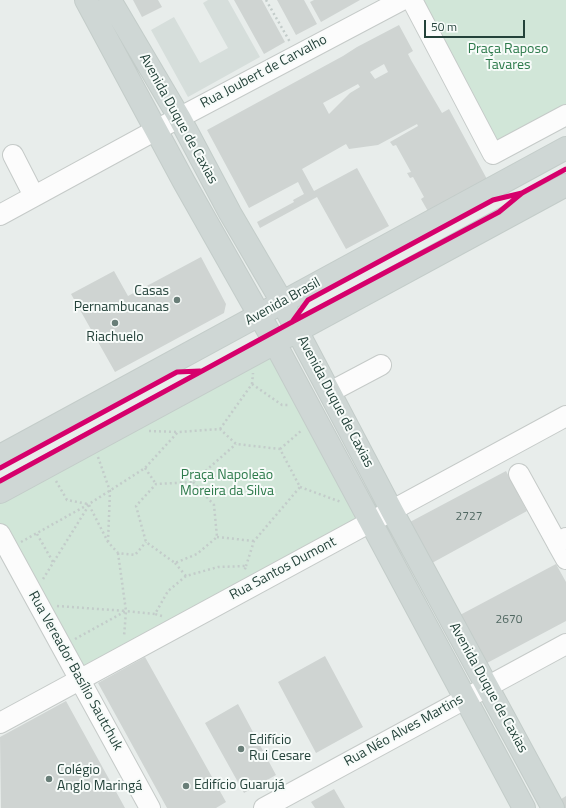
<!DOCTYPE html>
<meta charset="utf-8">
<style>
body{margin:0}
#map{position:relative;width:566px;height:808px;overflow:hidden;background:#e8edeb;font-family:"Titillium Web",sans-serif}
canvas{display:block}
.scale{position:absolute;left:424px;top:20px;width:101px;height:18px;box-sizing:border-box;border:2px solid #24423a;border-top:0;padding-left:5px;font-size:12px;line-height:14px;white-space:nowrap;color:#24423a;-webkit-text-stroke:3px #f7fbf9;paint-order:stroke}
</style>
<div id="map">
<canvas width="566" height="808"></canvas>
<div class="scale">50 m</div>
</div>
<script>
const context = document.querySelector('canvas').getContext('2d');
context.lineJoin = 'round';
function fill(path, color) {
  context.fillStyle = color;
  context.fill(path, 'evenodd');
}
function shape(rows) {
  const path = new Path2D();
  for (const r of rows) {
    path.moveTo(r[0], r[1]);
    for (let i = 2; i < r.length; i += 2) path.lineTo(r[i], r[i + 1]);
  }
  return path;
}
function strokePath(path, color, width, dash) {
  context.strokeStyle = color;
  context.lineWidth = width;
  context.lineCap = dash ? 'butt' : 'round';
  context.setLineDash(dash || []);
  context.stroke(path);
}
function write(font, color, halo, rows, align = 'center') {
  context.font = font + ' "Titillium Web",sans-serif';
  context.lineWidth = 4;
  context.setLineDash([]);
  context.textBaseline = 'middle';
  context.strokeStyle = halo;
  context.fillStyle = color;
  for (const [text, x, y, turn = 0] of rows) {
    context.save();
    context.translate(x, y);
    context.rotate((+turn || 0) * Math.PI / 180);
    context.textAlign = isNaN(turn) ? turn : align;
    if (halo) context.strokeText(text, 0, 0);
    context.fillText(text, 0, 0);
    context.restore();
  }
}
const built = shape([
 [208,0,228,0,260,57,188,97,151,30,174,17,200,63,228,48,203,3]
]);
const green = shape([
 [412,0,566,0,566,115,493,154],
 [275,343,371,522,81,679,0,533,0,492]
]);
const building = shape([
 [133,0,158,0,162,7,142,17],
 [234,0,262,0,285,42,264,54],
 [277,0,304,0,317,24,296,35],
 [314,0,360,0,321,22,310,2],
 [399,25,413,51,408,54,411,60,442,113,449,109,488,181,429,213,421,199,424,197,413,177,410,178,407,173,411,172,396,145,393,146,390,142,418,126,417,124,378,145,349,149,346,144,302,169,314,191,357,168,389,226,346,249,317,197,260,228,257,222,294,202,293,200,304,194,298,182,249,208,207,130,343,56,357,47],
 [384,64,388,72,375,79,370,72],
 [358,84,360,87,350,93,329,114,323,103],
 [201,257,226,304,224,313,115,372,71,294,114,271,128,296],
 [506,471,527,511,432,563,410,522],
 [556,564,566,582,566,621,487,663,460,615],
 [325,656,363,727,316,753,278,682],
 [145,657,226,802,216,808,167,808,98,683],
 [66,701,125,808,1,808,0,737],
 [238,704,276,775,244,793,205,723],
 [334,789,345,808,315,808,311,802],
 [566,796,566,808,562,808,558,801]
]);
const path = shape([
 [266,0,290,42],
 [252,384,282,405,288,405],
 [220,429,252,384,253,373],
 [149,431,178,432],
 [280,449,302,430],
 [98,457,110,491,108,542],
 [145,468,156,484],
 [56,481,67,500,88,504],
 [193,482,214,505,217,537,197,554,175,563,146,542,136,506,156,484,193,482,236,444],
 [300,487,341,502],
 [89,505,108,542,118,553,135,555,146,542],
 [37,534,53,562],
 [217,537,254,541],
 [21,542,89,504,145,468,178,432,220,429,236,444,280,449,300,487,254,541,246,566],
 [118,553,126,611,124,637],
 [175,563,186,576],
 [43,579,89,505],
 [57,606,126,611],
 [162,616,155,614,168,591,186,576,218,567,246,566,244,572],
 [75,639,126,611,155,614]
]);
const minor = shape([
 [412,0,493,154,566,115],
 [13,155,34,196],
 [0,215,156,130,402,0],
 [330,392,381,365],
 [519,474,557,543],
 [0,534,150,808],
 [566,538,557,543,566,559],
 [0,723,566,416],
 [264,808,566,644]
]);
const major = shape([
 [86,0,184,182,270,334,524,808],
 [110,0,179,117,230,213,282,302,392,511,553,808],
 [0,456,566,148],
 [0,492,566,185]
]);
const cycleway = shape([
 [522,193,566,169],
 [0,468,177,372,200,371],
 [0,481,292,322,499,212,522,193,493,200,308,300,292,322]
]);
const markers = [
 [177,300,4,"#697e78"],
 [115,323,4,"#697e78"],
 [241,749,4,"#697e78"],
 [49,779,4,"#697e78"],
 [186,786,4,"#697e78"]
];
const numberNames = [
 ["2727",469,517],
 ["2670",509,620]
];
const parkNames = [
 ["Praça Raposo",508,50],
 ["Tavares",508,66],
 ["Praça Napoleão",227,476],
 ["Moreira da Silva",227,492]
];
const streetNames = [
 ["Rua Joubert de Carvalho",264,72,-28],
 ["Avenida Duque de Caxias",178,119,61],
 ["Avenida Brasil",283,302,-29],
 ["Avenida Duque de Caxias",335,402,62],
 ["Rua Santos Dumont",283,569,-28],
 ["Rua Vereador Basílio Sautchuk",75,671,61],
 ["Avenida Duque de Caxias",488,688,61],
 ["Rua Néo Alves Martins",404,731,-29]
];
const poiNames = [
 ["Casas",169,292,"right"],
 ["Pernambucanas",169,308,"right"],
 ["Riachuelo",115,338,"center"],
 ["Edifício",249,741],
 ["Rui Cesare",249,757],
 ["Colégio",57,771],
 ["Anglo Maringá",57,787],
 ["Edifício Guarujá",194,786]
];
fill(built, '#d6dedb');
fill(green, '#d1e6d8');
fill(building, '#cfd4d2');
strokePath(minor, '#c5cac8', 22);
strokePath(major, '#c3ccc9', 24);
strokePath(path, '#c3ccca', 2.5, [2, 3]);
strokePath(minor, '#fcfcfc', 20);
strokePath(major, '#cfd7d5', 22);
strokePath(cycleway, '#d6006c', 5);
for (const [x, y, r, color] of markers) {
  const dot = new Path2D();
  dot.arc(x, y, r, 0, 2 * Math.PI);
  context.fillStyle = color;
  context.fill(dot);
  strokePath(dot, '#f7fbf9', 1.5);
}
write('12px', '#506761', null, numberNames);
write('14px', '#2d7a4b', '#f7fbf9', parkNames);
write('14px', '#24423a', '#f7fbf9', streetNames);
write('14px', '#24423a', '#f7fbf9', poiNames, 'left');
</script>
